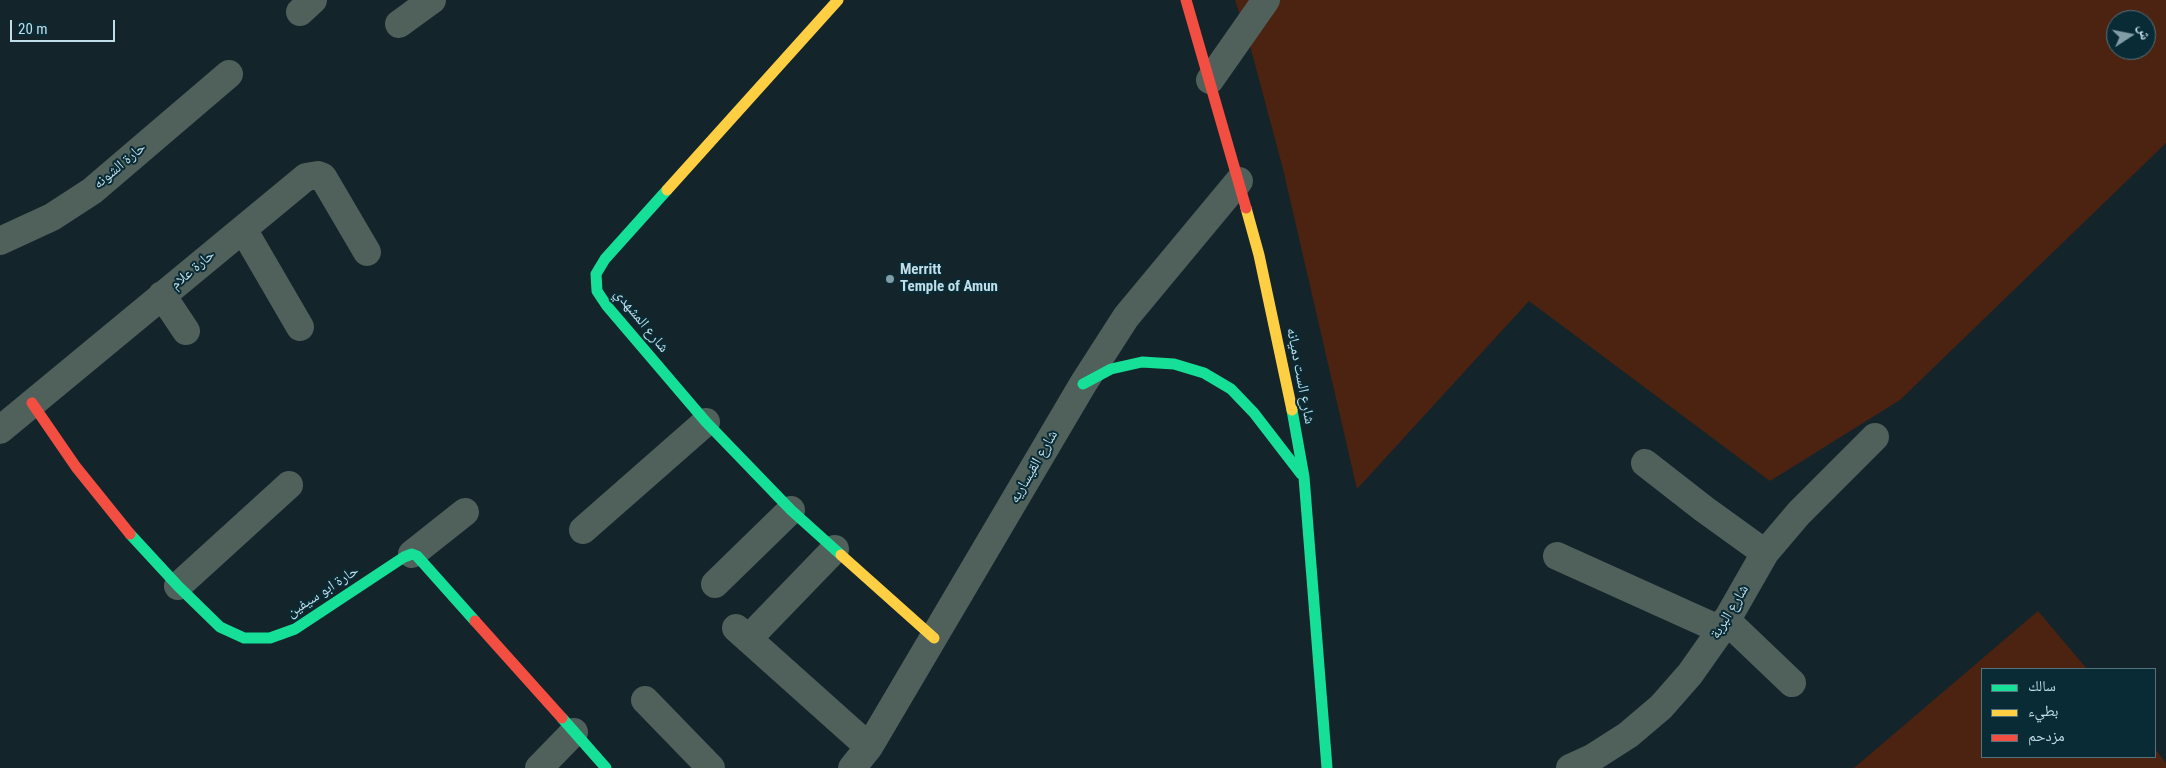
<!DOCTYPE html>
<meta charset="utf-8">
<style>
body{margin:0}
#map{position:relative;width:2166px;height:768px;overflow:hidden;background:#13252b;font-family:"Roboto Condensed","Noto Naskh Arabic",sans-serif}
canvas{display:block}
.legend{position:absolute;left:1981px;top:668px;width:175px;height:90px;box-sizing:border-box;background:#092b35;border:1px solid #52737d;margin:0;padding:6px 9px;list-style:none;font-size:15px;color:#c0dee9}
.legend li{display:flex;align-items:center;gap:10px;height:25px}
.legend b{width:25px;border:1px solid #52737d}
.north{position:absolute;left:2106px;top:10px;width:50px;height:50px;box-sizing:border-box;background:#092b35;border:1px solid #52737d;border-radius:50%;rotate:79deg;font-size:14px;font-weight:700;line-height:20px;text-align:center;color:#c0dee9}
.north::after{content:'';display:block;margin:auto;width:18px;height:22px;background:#839da6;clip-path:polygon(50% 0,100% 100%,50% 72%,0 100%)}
.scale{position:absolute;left:10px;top:20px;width:105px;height:22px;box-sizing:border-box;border:2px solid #c0dee9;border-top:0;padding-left:6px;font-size:15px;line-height:18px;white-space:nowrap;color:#c0dee9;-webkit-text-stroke:4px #092b35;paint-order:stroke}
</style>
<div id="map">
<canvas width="2166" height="768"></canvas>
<ul class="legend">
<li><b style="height:6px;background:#16e098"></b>سالك</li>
<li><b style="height:6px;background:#ffcf43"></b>بطيء</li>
<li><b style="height:6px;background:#f24e42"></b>مزدحم</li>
</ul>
<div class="north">ش</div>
<div class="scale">20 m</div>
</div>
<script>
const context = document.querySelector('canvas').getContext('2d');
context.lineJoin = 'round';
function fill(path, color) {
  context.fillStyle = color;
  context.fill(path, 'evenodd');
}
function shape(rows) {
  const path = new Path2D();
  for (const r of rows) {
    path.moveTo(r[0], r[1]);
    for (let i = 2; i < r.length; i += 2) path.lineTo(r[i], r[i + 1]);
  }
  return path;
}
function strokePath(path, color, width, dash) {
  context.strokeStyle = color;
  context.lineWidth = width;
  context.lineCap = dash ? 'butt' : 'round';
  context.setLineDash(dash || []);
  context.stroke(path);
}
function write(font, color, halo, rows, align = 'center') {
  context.font = font + ' "Roboto Condensed","Noto Naskh Arabic",sans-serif';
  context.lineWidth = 4;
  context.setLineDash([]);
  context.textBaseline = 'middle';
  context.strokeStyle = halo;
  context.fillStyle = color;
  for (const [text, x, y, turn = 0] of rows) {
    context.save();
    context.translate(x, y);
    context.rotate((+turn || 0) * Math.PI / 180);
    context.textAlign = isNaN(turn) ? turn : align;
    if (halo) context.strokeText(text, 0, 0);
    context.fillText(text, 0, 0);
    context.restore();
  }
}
const green = shape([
 [1235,0,2166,0,2166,143,1900,400,1770,481,1529,301,1357,489,1283,169,1249,42],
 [2116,20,2146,20,2146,50,2116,50],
 [2038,611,2087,669,1982,669,1982,757,2155,757,2155,749,2166,763,2166,768,1854,768]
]);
const street = shape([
 [300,12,313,0],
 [399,24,432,0],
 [1210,80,1266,0],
 [243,229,300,327],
 [0,241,52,217,92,191,229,74],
 [162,295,186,331],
 [0,430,306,177,318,175,323,177,367,252],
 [1645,463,1704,509,1765,553],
 [583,530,706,422],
 [412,554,465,512],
 [1557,556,1721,630],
 [715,584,791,510],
 [178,586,289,485],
 [1726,620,1792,683],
 [736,628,869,747],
 [748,639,835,549],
 [645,700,711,768],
 [539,768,574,732],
 [852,768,869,747,1083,384,1126,317,1239,181],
 [1570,768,1592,758,1628,735,1661,707,1690,674,1721,630,1765,553,1799,513,1875,437]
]);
const fast = shape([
 [667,190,605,259,596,274,597,291,607,306,706,422,791,510,841,555],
 [1083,384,1111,369,1142,362,1174,364,1204,373,1231,389,1254,413,1301,474],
 [1292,410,1304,477,1327,768],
 [130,534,178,586,220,627,244,638,270,638,295,629,404,557,412,554,417,556,475,621],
 [562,718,606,768]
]);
const slow = shape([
 [667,190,838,0],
 [1246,208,1259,255,1292,410],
 [841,555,934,638]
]);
const jam = shape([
 [1186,0,1246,208],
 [32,403,76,467,130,534],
 [475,621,562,718]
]);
const markers = [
 [890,279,5,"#839da6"]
];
const streetNames = [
 ["حارة الشونه",120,166,-40],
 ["حارة علام",193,270,-40],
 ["شارع المشهدي",641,321,51],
 ["شارع الست دميانه",1300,376,79],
 ["شارع القيساريه",1034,467,-60],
 ["حارة ابو سيفين",323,592,-33],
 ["شارع البربة",1730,612,-59]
];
const poiNames = [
 ["Merritt",900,270],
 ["Temple of Amun",900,287]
];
fill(green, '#4c2210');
strokePath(street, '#50605b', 28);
strokePath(fast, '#16e098', 11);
strokePath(slow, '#ffcf43', 11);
strokePath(jam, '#f24e42', 11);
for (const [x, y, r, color] of markers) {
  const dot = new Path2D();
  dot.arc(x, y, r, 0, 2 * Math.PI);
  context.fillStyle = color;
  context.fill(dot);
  strokePath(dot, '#092b35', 2);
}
write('15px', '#c0dee9', '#092b35', streetNames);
write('bold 15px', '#c0dee9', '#092b35', poiNames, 'left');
</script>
